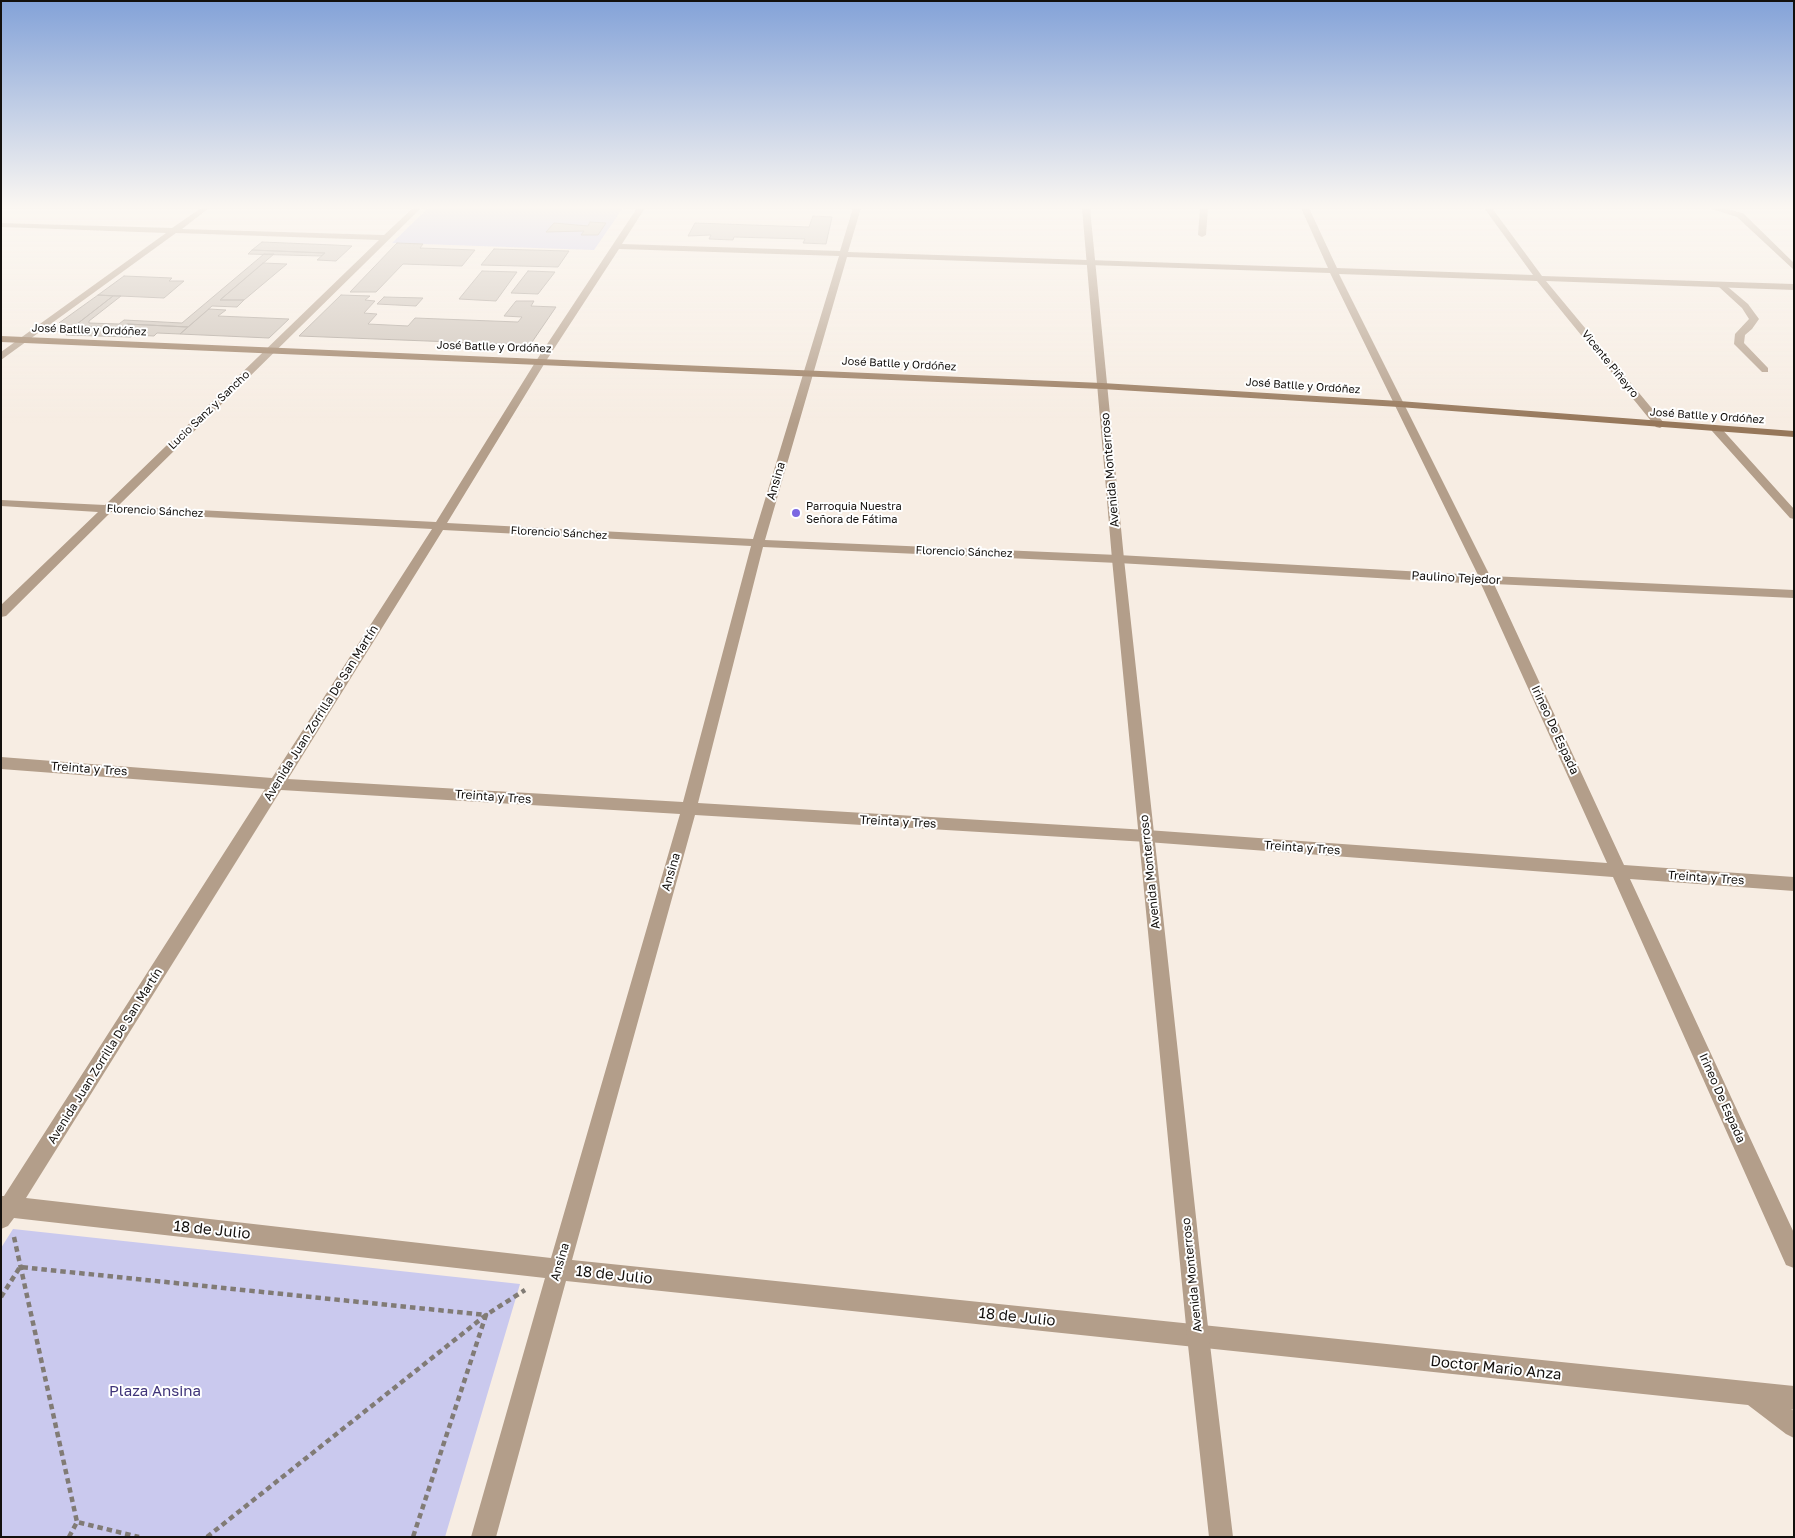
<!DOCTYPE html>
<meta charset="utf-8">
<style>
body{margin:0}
#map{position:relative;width:1795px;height:1538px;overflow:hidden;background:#f7ede3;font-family:"Golos Text",sans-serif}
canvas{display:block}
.frame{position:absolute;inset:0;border:2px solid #13100d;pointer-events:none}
</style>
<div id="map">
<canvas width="1795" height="1538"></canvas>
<div class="frame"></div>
</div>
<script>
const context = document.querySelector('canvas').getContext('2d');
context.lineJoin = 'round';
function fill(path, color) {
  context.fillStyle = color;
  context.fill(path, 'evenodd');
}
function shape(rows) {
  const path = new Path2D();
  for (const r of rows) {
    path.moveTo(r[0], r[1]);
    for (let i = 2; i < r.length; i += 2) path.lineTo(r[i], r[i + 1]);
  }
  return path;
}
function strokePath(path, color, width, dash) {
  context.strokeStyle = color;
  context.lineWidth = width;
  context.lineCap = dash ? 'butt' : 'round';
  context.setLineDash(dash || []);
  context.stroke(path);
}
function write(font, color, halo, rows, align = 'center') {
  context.font = font + ' "Golos Text",sans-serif';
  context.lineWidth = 4;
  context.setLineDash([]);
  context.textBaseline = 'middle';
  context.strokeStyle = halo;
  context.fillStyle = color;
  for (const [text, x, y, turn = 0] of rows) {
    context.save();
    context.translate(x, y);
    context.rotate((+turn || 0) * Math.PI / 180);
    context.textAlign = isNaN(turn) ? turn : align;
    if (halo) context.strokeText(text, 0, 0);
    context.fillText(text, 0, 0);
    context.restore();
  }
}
const green = shape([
 [428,208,623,208,594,250,392,243],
 [13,1229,520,1284,445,1537,1,1537,1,1248]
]);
const building = shape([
 [813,216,832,217,826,244,803,243,805,239,734,237,733,240,709,239,711,235,688,236,695,223,809,227,813,216],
 [590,222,606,223,598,235,581,235,584,231,546,232,554,223,588,226,590,222],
 [262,242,334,245,352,246,336,261,317,260,325,253,252,250,262,242],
 [397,243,423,244,420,248,475,250,462,266,403,264,376,292,350,292,397,243],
 [494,249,569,251,558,267,481,265,494,249],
 [252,250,325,253,321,256,248,254,252,250],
 [264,254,274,254,220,300,244,300,237,307,212,306,188,327,127,324,122,328,78,326,77,324,113,296,121,296,89,321,89,323,119,324,124,320,182,323,264,254],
 [263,263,287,264,244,300,220,300,263,263],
 [482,271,517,272,496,301,459,299,482,271],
 [528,271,555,272,538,294,511,293,528,271],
 [124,276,172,278,169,281,184,281,164,298,98,295,124,276],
 [98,295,113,296,77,324,78,326,122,328,127,324,188,327,180,334,157,333,154,336,133,335,131,337,66,335,67,333,54,331,62,325,59,323,98,295],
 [341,295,370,296,365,300,375,301,364,313,377,314,368,324,408,326,415,318,518,322,522,317,504,316,516,301,534,301,531,306,556,307,530,345,299,336,341,295],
 [384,297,423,298,416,306,377,304,384,297],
 [209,309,226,310,218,316,289,319,269,338,180,334,209,309]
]);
const path = shape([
 [14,1237,77,1522],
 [1,1297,20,1267,486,1315,413,1537],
 [69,1537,77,1522,139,1537],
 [207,1537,486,1315,525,1290]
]);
const service = shape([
 [1200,208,1208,208,1206,235,1202,237,1198,235,1200,208],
 [1722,282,1748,304,1759,319,1752,329,1745,335,1744,343,1768,368,1768,372,1762,372,1734,344,1735,334,1749,319,1742,308,1719,287,1718,285,1722,282]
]);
const minor = shape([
 [201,208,209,208,182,229,384,235,413,208,421,208,118,506,436,522,536,361,637,208,645,208,622,244,840,251,853,208,861,208,848,252,1328,268,1301,208,1309,208,1337,268,1533,275,1484,208,1492,208,1542,276,1794,284,1794,290,1546,281,1664,423,1665,425,1660,428,1656,427,1537,281,1339,274,1490,576,1794,590,1794,598,1494,584,1624,865,1794,877,1794,891,1630,879,1794,1233,1794,1268,1786,1265,1613,877,1147,842,695,815,572,1260,1794,1386,1794,1410,1791,1409,1794,1411,1794,1438,1786,1434,1748,1405,566,1281,496,1537,471,1537,545,1278,14,1218,8,1226,1,1229,1,1196,4,1196,265,789,1,769,1,757,272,778,432,529,111,512,6,616,1,617,1,605,98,512,1,506,1,500,105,505,379,240,176,233,1,360,1,352,166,233,1,227,1,223,172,228,201,208],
 [619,249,839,256,753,539,447,523,546,361,619,249],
 [847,257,1330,273,1478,575,1118,555,765,540,847,257],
 [443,530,751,546,683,802,288,779,443,530],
 [763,547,1118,563,1481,584,1607,863,1147,830,698,803,763,547],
 [281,790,680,814,551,1258,26,1198,281,790],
 [1709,208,1721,208,1743,213,1794,263,1794,270,1737,217,1709,208],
 [1716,426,1720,427,1794,509,1794,519,1790,518,1712,431,1711,429,1712,427,1716,426]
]);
const tertiary = shape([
 [1082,208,1090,208,1124,559,1209,1336,1233,1537,1209,1537,1187,1336,1112,559,1082,208]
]);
const secondary = shape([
 [1,336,1102,383,1399,401,1794,431,1794,437,1399,407,1102,389,1,342,1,336]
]);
const markers = [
 [796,513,5,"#7b67e2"]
];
const farStreetnames = [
 ["José Batlle y Ordóñez",89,330,2],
 ["José Batlle y Ordóñez",494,347,2],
 ["José Batlle y Ordóñez",899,364,3],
 ["Vicente Piñeyro",1610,364,51],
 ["José Batlle y Ordóñez",1303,386,4],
 ["Lucio Sanz y Sancho",209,410,-44],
 ["José Batlle y Ordóñez",1707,416,4],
 ["Florencio Sánchez",155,511,3],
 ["Florencio Sánchez",559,533,3],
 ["Florencio Sánchez",964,552,2]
];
const farPoinames = [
 ["Parroquia Nuestra",806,507],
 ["Señora de Fátima",806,520]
];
const streetNames = [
 ["Avenida Monterroso",1110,470,-95],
 ["Ansina",776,481,-74],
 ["Paulino Tejedor",1456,578,3],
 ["Avenida Juan Zorrilla De San Martín",321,713,-58],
 ["Irineo De Espada",1555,730,65],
 ["Treinta y Tres",89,769,4],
 ["Treinta y Tres",493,797,4],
 ["Treinta y Tres",898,822,3],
 ["Treinta y Tres",1302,848,4],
 ["Ansina",671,872,-74],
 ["Avenida Monterroso",1150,872,-96],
 ["Treinta y Tres",1706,878,4],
 ["Avenida Juan Zorrilla De San Martín",105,1056,-58],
 ["Irineo De Espada",1722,1098,66],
 ["Ansina",560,1262,-74],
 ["Avenida Monterroso",1192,1275,-96]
];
const nearStreetnames = [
 ["18 de Julio",212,1230,6],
 ["18 de Julio",614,1275,6],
 ["18 de Julio",1017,1317,6],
 ["Doctor Mario Anza",1496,1368,6]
];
const nearParknames = [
 ["Plaza Ansina",155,1391]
];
fill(green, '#cac9ee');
fill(building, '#ccc2b8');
strokePath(building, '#a79d94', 1);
strokePath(path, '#817b75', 4.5, [5.5, 4]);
fill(service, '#b39e8a');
fill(minor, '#b39e8a');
fill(tertiary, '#b39e8a');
fill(secondary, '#96775a');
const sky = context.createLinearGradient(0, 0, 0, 423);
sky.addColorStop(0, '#83a2d8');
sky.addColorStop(0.49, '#fbf7f2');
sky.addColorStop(1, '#fbf7f200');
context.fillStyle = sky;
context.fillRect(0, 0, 1795, 423);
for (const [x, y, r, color] of markers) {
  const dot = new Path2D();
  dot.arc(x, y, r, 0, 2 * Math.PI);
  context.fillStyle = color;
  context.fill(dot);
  strokePath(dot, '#fff', 2);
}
write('11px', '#13100d', '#fff', farStreetnames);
write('11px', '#13100d', '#fff', farPoinames, 'left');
write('12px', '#13100d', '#fff', streetNames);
write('15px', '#13100d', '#fff', nearStreetnames);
write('15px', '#3f3479', '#fff', nearParknames);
</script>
